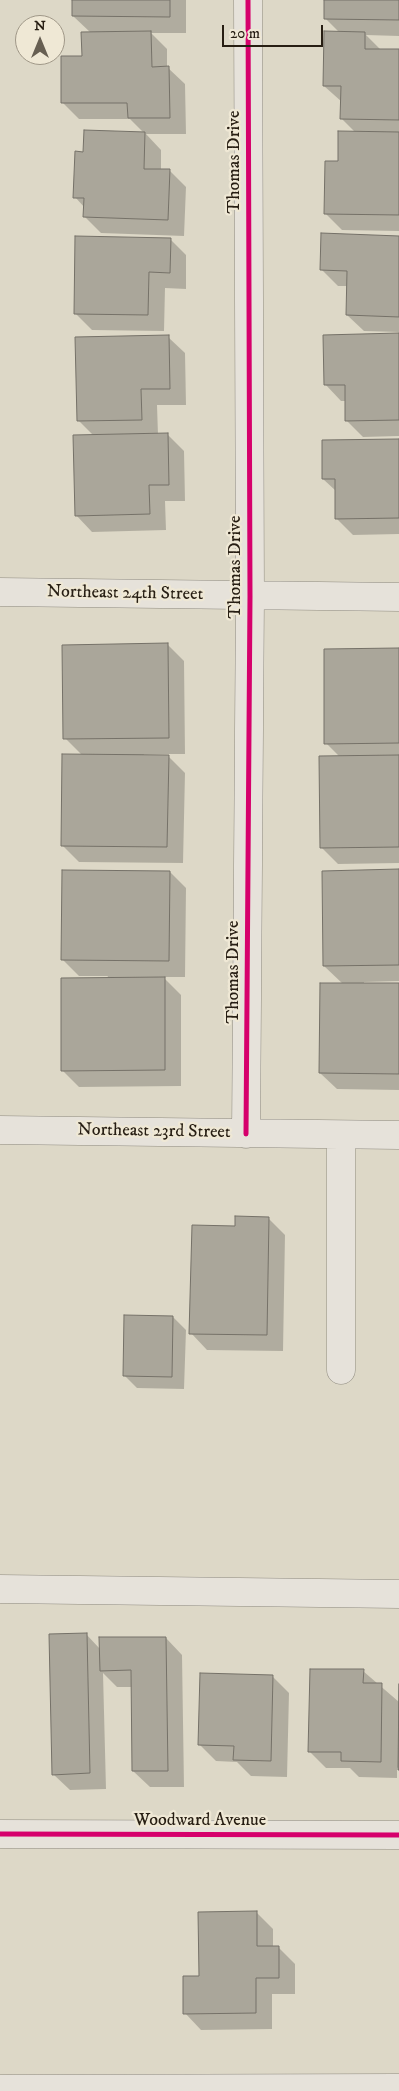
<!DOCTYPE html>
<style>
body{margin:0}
#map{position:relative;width:399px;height:2091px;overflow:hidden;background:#ddd8c7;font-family:"IM FELL DW Pica",serif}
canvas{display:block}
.north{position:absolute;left:15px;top:15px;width:50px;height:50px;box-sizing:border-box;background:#efe8d5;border:1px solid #9f9787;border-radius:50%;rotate:0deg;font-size:14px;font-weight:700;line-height:20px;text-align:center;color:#271e13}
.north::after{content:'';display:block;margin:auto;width:18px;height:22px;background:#675f52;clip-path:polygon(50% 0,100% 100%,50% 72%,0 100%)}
.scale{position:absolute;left:222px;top:25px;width:101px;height:22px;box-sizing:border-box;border:2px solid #271e13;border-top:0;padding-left:6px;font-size:15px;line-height:18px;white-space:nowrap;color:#271e13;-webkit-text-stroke:4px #efe8d5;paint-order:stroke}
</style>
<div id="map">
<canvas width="399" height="2091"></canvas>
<div class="north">N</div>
<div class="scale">20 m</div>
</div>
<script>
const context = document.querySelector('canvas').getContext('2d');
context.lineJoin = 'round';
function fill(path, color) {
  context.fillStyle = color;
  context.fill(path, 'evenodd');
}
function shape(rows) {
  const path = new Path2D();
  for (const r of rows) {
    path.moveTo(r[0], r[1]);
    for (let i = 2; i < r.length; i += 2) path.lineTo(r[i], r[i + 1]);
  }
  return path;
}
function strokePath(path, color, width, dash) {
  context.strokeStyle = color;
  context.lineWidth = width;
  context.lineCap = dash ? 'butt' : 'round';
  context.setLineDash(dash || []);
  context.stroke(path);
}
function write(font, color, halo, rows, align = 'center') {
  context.font = font + ' "IM FELL DW Pica",serif';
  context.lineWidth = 4.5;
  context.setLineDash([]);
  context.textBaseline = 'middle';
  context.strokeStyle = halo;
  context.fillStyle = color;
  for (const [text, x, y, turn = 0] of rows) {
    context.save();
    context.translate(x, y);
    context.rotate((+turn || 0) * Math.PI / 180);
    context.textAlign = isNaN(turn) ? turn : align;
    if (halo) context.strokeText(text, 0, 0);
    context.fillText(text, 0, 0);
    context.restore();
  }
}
const shadow = shape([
 [73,0,186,0,186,33,151,33,167,49,167,67,185,84,186,134,146,134,161,150,161,170,170,171,186,187,184,236,101,233,85,217,85,208,75,197,85,153,144,133,130,119,79,119,63,103,91,33,73,16],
 [326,0,399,0,399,36,366,35,381,50,399,50,399,231,342,230,326,214,339,162,356,133,342,119,342,102,324,86,340,33,325,18],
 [399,237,399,332,364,331,347,315,348,286,338,286,322,270],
 [170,239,186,255,186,289,165,288,164,331,92,330,75,313],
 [399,335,399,436,363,437,346,420,346,401,341,401,325,384],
 [168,337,185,353,186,405,157,405,158,435,168,435,184,451,185,501,165,501,166,530,92,532,76,515,94,436,78,420],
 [399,440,399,534,353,535,336,518,336,491,323,479],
 [167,644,184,661,185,754,144,754,144,756,169,757,185,773,183,863,79,862,62,845,82,755,65,738],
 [399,650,399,863,338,864,321,847,340,757,326,743],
 [399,871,399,981,364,982,364,984,399,985,399,1090,337,1089,320,1073,343,984,324,966],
 [170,872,186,888,185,977,163,977,181,995,181,1086,79,1087,63,1071,108,976,79,976,63,960],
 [269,1219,285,1235,283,1351,207,1350,191,1333,236,1228],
 [173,1317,186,1330,184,1389,137,1388,124,1375],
 [86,1634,100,1649,166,1638,182,1655,184,1787,150,1787,133,1771,132,1687,117,1687,103,1673,106,1789,70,1790,53,1774],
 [363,1671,399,1702,399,1770,397,1767,397,1778,359,1777,350,1768,326,1768,310,1752],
 [272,1676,289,1693,287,1777,251,1776,237,1762,216,1761,200,1745],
 [256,1912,273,1929,273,1947,278,1947,295,1964,295,1994,272,1994,272,2029,201,2030,185,2013,200,1977]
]);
const building = shape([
 [72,0,170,0,170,17,72,16,72,0],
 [324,0,399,0,399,20,324,19,324,0],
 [151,31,152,67,169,66,170,118,128,118,127,103,61,103,61,56,82,56,81,32,151,31],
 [324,31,365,32,365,49,399,49,399,120,340,119,341,86,323,86,324,31],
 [84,130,145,132,144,169,170,169,168,220,83,217,84,198,73,198,75,151,83,152,84,130],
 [338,131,399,132,399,215,324,214,325,161,338,161,338,131],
 [321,233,399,236,399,317,346,315,347,271,320,270,321,233],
 [75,236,171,238,170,273,149,272,148,315,74,314,75,236],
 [399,333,399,420,345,421,345,385,324,385,323,335,399,333],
 [169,335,170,389,141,389,142,420,77,421,75,337,169,335],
 [168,433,169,485,149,485,150,514,75,516,73,435,168,433],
 [399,439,399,518,335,519,335,479,322,479,322,440,399,439],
 [168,643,169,738,63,739,62,645,168,643],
 [399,648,399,743,324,744,324,649,399,648],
 [62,754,169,755,167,847,61,846,62,754],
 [399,755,399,847,320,848,319,756,399,755],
 [399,869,399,965,323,966,322,871,399,869],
 [62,870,170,871,169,961,61,960,62,870],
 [165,977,165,1070,61,1071,61,978,165,977],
 [320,983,399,983,399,1074,319,1073,320,983],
 [235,1216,269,1217,267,1335,189,1334,192,1225,235,1226,235,1216],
 [124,1315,173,1316,172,1377,123,1376,124,1315],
 [87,1633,90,1773,52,1775,49,1634,87,1633],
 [99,1637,166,1637,168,1771,132,1771,131,1670,100,1671,99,1637],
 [310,1669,364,1669,363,1683,382,1683,381,1762,341,1761,341,1752,308,1752,310,1669],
 [200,1673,273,1675,271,1761,233,1760,234,1746,198,1745,200,1673],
 [399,1684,399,1770,398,1770,399,1684],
 [257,1911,257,1946,279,1946,279,1978,256,1978,256,2013,183,2014,183,1976,199,1976,198,1912,257,1911]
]);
const minor = shape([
 [0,592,399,597],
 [0,1130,399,1135],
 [246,1134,250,596,248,0],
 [341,1135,341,1370],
 [0,1589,399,1594],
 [0,1834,399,1835],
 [0,2089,399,2088]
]);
const cycleway = shape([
 [246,1134,250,596,248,0],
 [0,1834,399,1835]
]);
const streetNames = [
 ["Thomas Drive",235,162,-90],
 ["Thomas Drive",236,567,-90],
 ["Northeast 24th Street",125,594,1],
 ["Thomas Drive",234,972,-90],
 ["Northeast 23rd Street",154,1132,1],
 ["Woodward Avenue",200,1821]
];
fill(shadow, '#0003');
fill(building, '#aaa69a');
strokePath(building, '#757168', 1);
strokePath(minor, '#8f8b80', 29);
strokePath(minor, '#e6e2da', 28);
strokePath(cycleway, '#d6006c', 5);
write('18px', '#271e13', '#efe8d5', streetNames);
</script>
